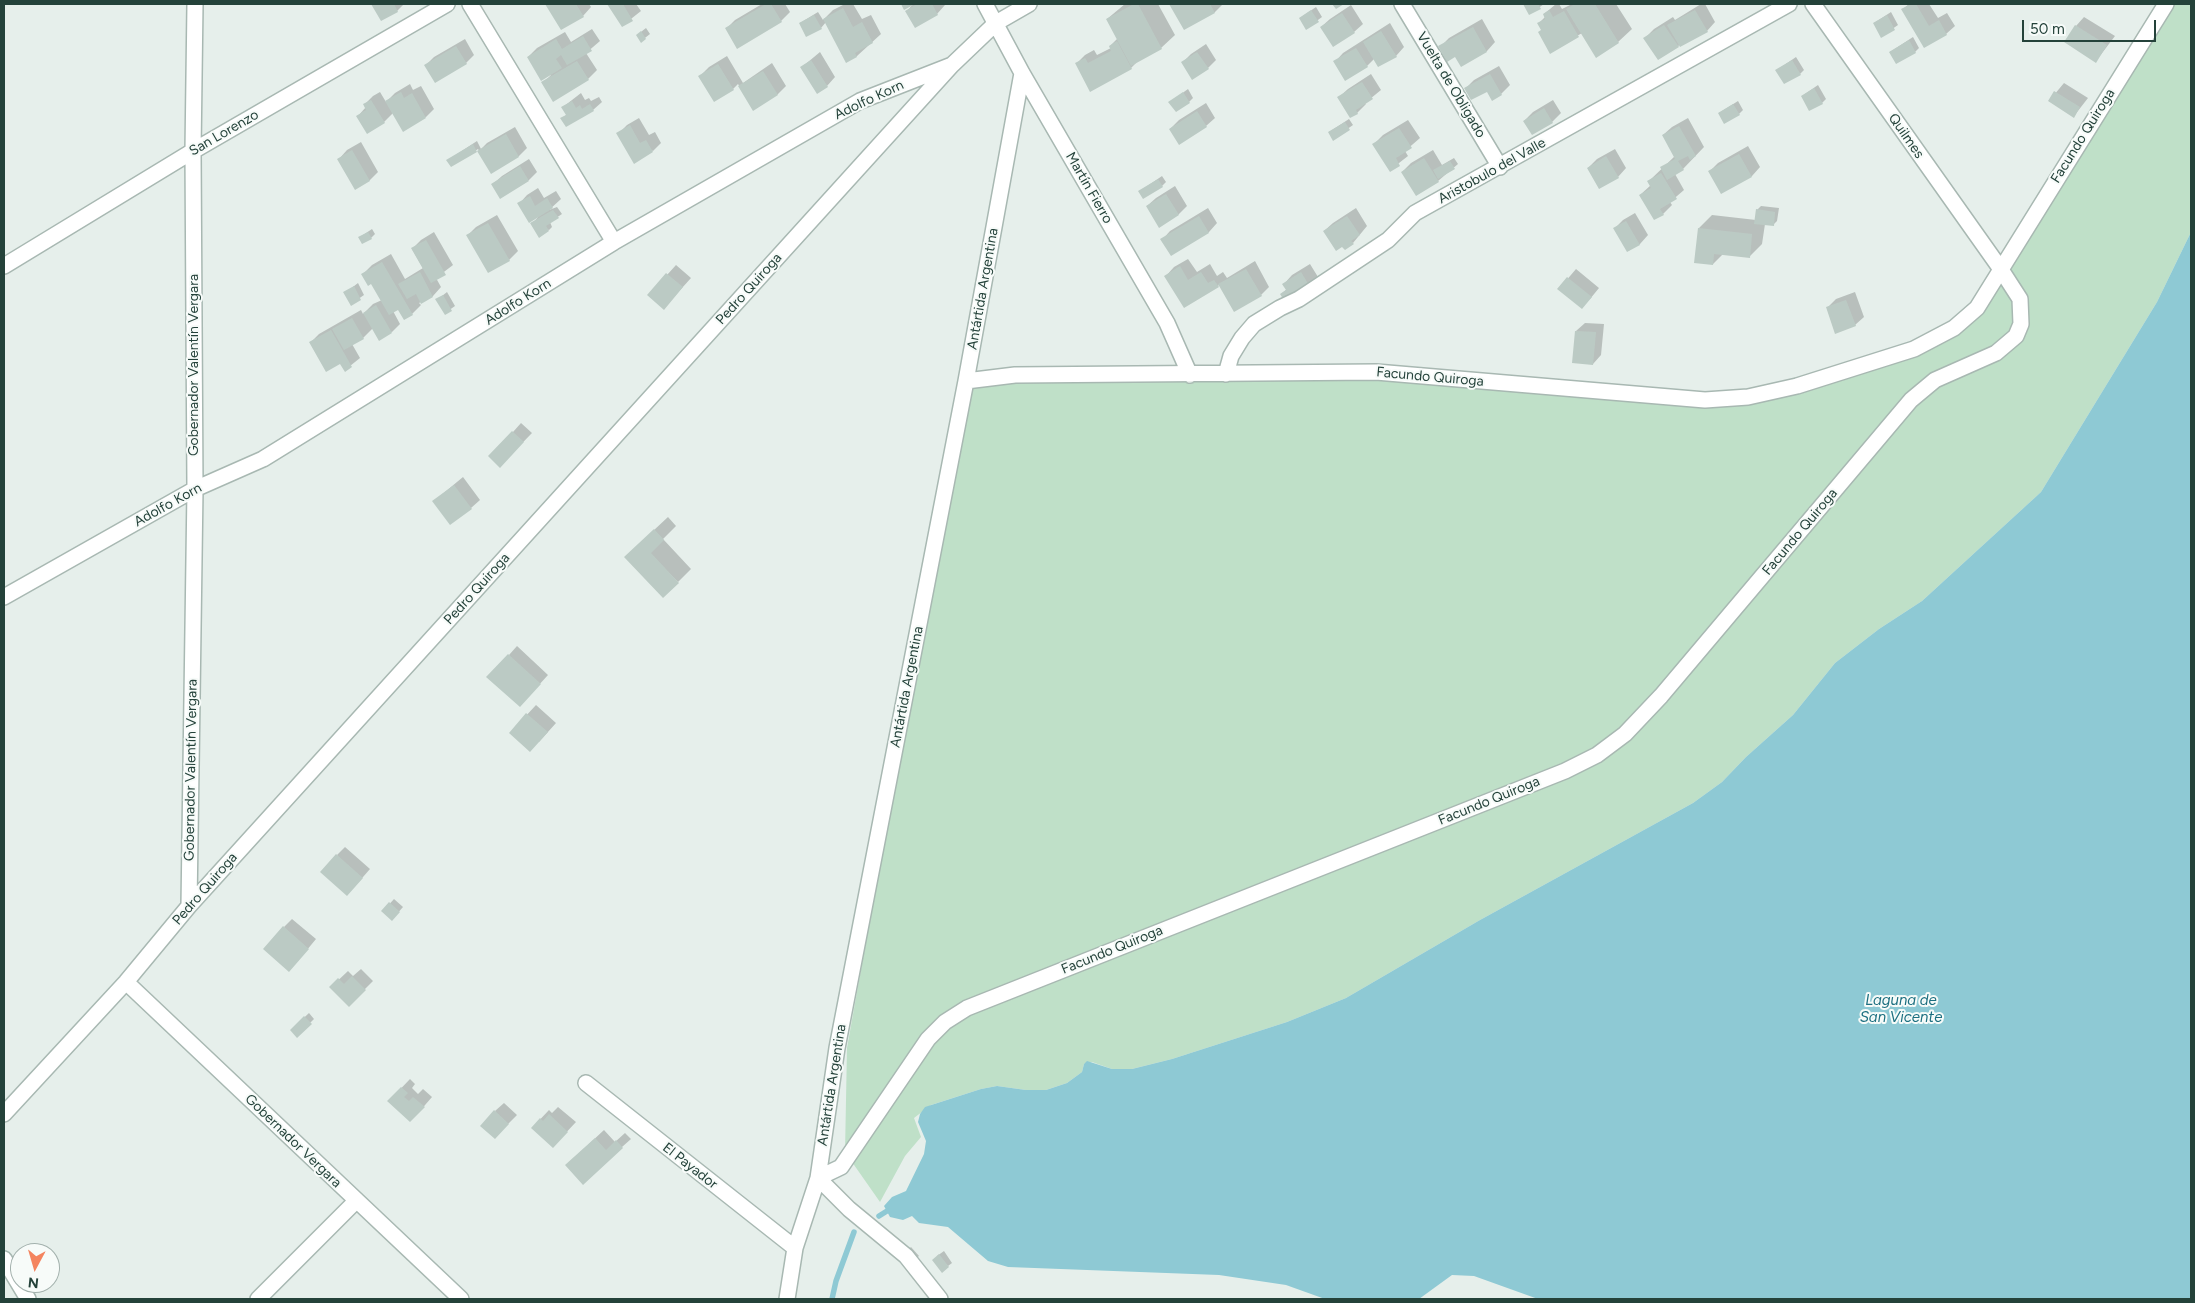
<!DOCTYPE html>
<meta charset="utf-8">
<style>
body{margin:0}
#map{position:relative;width:2195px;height:1303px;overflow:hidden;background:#e6efeb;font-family:Figtree,sans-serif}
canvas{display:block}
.frame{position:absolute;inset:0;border:5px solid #24423a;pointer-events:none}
.north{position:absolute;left:10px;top:1243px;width:50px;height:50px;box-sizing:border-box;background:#f7fbf9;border:1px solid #a3b1ad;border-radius:50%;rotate:186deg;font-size:14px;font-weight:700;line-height:20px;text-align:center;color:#24423a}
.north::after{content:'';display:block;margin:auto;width:18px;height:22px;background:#f4845f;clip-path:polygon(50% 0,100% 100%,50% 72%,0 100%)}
.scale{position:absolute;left:2022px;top:20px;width:134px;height:22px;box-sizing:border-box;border:2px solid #24423a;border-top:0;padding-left:6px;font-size:15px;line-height:18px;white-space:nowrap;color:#24423a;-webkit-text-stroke:4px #f7fbf9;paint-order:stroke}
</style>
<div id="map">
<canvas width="2195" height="1303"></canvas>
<div class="frame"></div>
<div class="north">N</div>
<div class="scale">50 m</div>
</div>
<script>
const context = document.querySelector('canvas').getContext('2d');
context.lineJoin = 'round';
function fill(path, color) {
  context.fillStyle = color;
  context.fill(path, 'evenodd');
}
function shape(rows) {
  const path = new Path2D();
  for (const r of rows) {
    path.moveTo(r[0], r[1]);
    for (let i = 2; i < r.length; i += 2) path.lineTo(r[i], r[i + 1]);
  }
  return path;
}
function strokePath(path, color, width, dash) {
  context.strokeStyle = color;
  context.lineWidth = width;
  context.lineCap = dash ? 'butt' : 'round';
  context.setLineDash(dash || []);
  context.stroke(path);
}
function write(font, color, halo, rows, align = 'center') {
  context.font = font + ' Figtree,sans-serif';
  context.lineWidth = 4;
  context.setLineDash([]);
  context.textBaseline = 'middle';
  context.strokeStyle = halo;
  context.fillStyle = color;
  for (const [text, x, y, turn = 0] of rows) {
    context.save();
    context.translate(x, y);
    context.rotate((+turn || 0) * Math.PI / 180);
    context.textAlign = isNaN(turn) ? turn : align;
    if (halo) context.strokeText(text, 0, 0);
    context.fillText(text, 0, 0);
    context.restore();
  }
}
const green = shape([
 [2170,4,2191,4,2191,232,2157,302,2041,492,1922,601,1879,629,1835,663,1793,715,1746,757,1722,782,1693,803,1480,920,1346,998,1287,1022,1172,1059,1132,1069,1112,1069,1092,1062,1084,1064,1082,1072,1067,1083,1046,1090,1026,1090,997,1086,981,1089,931,1105,914,1118,921,1137,905,1156,880,1202,845,1152,847,1048,966,381,1276,372,1748,397,1914,349,1977,308]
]);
const water = shape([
 [2191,232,2191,1299,1538,1299,1474,1276,1452,1275,1419,1299,1325,1299,1286,1285,1219,1275,1008,1267,988,1261,948,1227,919,1223,912,1216,903,1220,890,1217,884,1206,892,1197,906,1191,924,1154,926,1141,918,1122,920,1114,925,1107,981,1089,997,1086,1026,1090,1046,1090,1067,1083,1082,1072,1084,1064,1087,1061,1112,1069,1132,1069,1172,1059,1287,1022,1346,998,1480,920,1693,803,1722,782,1746,757,1793,715,1835,663,1879,629,1922,601,2041,492,2157,302]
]);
const shadow = shape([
 [373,4,404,4,397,11],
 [546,4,589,4,591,7,583,16,561,29],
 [609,4,636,4,641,11,622,26],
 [762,4,785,4,790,12,781,21,727,28,735,20],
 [845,4,853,4,862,19,871,15,881,34,857,56,847,61,826,22,821,28,800,23,818,12,823,20,833,10],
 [913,4,945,4,945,5,937,14,907,11],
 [1125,4,1158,4,1175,35,1161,48,1139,60,1131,68,1076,64,1085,55,1094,50,1097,55,1111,48,1110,46,1118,38,1107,19],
 [1171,4,1223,4,1215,12,1184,29],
 [1524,4,1544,4,1530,14],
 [1556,4,1559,4,1562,9,1572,4,1616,4,1632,29,1618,42,1582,33,1550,52,1539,23,1545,17,1544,14],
 [1701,4,1705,4,1715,22,1707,31,1678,46,1645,38,1654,29,1673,17,1675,20],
 [1909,4,1929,4,1938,18,1947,13,1955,26,1946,34,1924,47,1903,9],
 [1351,5,1363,24,1354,32,1321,27,1330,19],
 [1316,7,1322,17,1307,28,1300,18],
 [1891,12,1898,25,1882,36,1874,23],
 [2084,17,2115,36,2096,61,2076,26],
 [1482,19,1495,42,1487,51,1461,65,1455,55,1440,47,1449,38],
 [1390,23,1404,47,1396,56,1374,59,1367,66,1335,62,1343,53],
 [646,28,650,34,641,41,637,35],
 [592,29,600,41,586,53,597,70,588,79,554,100,543,83,551,75,528,57,537,48,565,32,571,42],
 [1913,37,1919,48,1915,52,1890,52],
 [465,39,474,55,466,63,426,65,434,57],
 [1206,44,1216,60,1208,68,1183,62,1191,54],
 [820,52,835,77,827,86,802,67],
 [727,56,743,83,772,63,786,86,778,94,753,109,738,84,733,89,700,76,709,67],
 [1796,57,1804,70,1800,74,1777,70],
 [1499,66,1510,85,1501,94,1466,88,1474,80],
 [1371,74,1381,90,1365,103,1366,104,1357,113,1339,97,1348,89],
 [2064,83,2088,98,2074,116,2049,101],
 [410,84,413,90,421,86,434,109,426,117,393,113,384,122,358,116,366,107,364,105,373,96,380,92,386,102,395,93],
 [1818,85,1826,99,1822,103,1802,96],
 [1188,89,1193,98,1189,102,1170,102],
 [581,93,585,100,589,98,591,101,599,97,602,102,593,110,562,119,567,114,563,107],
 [1553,100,1561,113,1552,122,1532,134,1524,121,1533,112],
 [1738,101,1743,110,1739,114,1719,113],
 [1206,103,1215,118,1206,126,1170,129,1179,120],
 [639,118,649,135,655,132,661,143,653,151,618,134,627,125],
 [1688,118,1704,147,1683,169,1675,174,1684,190,1670,202,1672,205,1663,214,1654,218,1640,195,1651,185,1649,181,1675,156,1663,135,1672,127],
 [1349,119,1353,125,1333,139,1329,132],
 [1408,120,1420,138,1405,151,1408,156,1390,170,1374,144,1383,135],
 [515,127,527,148,519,156,491,172,478,149,451,166,448,160,477,141,481,149,487,143],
 [361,142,378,172,370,180,356,188,339,159,347,150],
 [1748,146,1760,167,1752,176,1722,192,1710,171,1718,163],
 [1615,149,1626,168,1618,177,1588,168,1597,159],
 [1433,150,1442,165,1454,158,1458,164,1438,181,1402,172,1411,163],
 [529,159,537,172,529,180,493,184,502,176],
 [1162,176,1166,182,1162,186,1140,191],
 [1175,186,1187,206,1179,214,1159,226,1147,206,1156,198],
 [538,188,544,198,556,191,561,199,549,210,557,207,562,214,550,222,552,227,549,230,532,224,538,217,519,204,527,195],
 [1761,206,1779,208,1777,221,1773,225,1765,224,1762,244,1749,257,1723,254,1713,264,1699,228,1712,215,1756,220,1757,210],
 [1208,208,1217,223,1209,232,1171,255,1162,240,1170,231],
 [1356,208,1367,226,1353,243,1324,231,1333,223],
 [1635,213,1648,235,1640,244,1628,251,1614,229,1623,220],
 [497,215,518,251,509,260,468,235,476,227],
 [372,229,375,234,371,238,360,237],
 [434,232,453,265,436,278,441,287,433,296,419,303,421,305,412,314,398,308,393,311,400,324,392,332,373,328,363,338,352,344,360,358,345,370,341,362,310,343,319,334,361,310,363,314,373,304,382,300,372,282,363,274,372,265,391,254,405,279,423,268,412,249,421,240],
 [1188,259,1197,272,1210,264,1217,276,1223,272,1227,278,1255,261,1269,287,1261,295,1220,284,1218,286,1166,276,1174,267],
 [1310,264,1318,277,1310,286,1281,294,1287,289,1284,284,1292,275],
 [676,265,691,278,664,308,649,295],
 [1576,269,1599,288,1590,299,1559,289],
 [358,283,364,295,351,304,345,293],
 [447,292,455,306,445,313,437,300],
 [1855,292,1864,317,1855,325,1827,308,1836,299],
 [1585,323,1604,324,1601,355,1593,364,1576,331],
 [521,423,532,433,500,466,513,432],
 [463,477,480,500,471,508,434,501],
 [668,517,676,526,663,539,691,569,678,582,639,544],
 [517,646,548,675,528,697,509,655],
 [536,705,556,723,539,742,510,733],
 [345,847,370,869,356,885,337,855],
 [394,899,403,907,396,915,383,911],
 [292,919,316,939,297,962,284,927],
 [361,969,373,981,349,1005,331,987,348,971,353,976],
 [309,1013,314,1019,297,1036,291,1030],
 [410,1079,415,1084,412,1088,418,1094,423,1089,432,1097,419,1112,389,1101],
 [504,1103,517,1115,503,1129,495,1111],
 [558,1107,576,1122,561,1138,532,1128,549,1110,552,1113],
 [604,1130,615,1142,625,1133,631,1139,622,1147,575,1157],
 [911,1247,919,1256,915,1259,902,1256],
 [944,1251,952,1263,948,1266,937,1256]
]);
const stream = shape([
 [879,1216,887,1211],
 [832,1299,836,1281,854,1232]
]);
const building = shape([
 [371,4,394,4,398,12,381,21],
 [545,4,576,4,584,17,561,30],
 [607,4,623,4,633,21,622,27],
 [766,4,771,4,782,22,737,49,725,28],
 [901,4,915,4,904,10],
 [917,4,932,4,938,15,915,28,905,11],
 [1134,4,1138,4,1162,49,1131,66,1106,19],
 [1169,4,1210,4,1215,13,1184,30],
 [1332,4,1344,4,1336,9],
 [1523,4,1538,4,1541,9,1529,15],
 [1575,4,1595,4,1619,43,1596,58,1566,9],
 [1911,4,1916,4,1929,26,1939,20,1947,35,1924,48,1901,9],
 [843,8,853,27,862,22,873,43,855,53,857,57,846,63,823,19],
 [1311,10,1319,22,1306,30,1299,18],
 [1549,10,1553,17,1564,11,1579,37,1550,54,1538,32,1541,30,1537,23,1545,19,1543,14],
 [1695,10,1708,32,1680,47,1667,25],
 [1342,13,1355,33,1333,47,1320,27],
 [814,15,822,29,806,37,799,23],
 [1887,15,1895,30,1881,38,1873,23],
 [1664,25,1679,47,1658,60,1643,38],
 [2075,25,2107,45,2096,63,2064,42],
 [1473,27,1487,52,1461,67,1455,57,1447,62,1438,46],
 [641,31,646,39,641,43,636,35],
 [1381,31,1397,57,1378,67,1363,42],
 [583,36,592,51,567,65,561,55,556,59,562,68,541,81,527,57,556,39,562,49],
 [1909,40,1916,53,1896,64,1889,52],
 [1117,41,1132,69,1090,92,1075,63,1085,58,1088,63,1111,51,1109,46],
 [456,46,467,64,435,83,424,65],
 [1356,48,1368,67,1345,81,1333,61],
 [1197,52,1209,69,1192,80,1181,62],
 [811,60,828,87,817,94,800,67],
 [1792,60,1801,75,1784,84,1775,70],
 [577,61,589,80,553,102,541,82],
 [718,64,734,90,714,102,698,76],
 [763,71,778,95,753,111,738,86],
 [1490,74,1502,95,1492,101,1487,92,1471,100,1464,88],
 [1362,82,1373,99,1356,110,1358,114,1350,118,1337,97],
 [1814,88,1823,104,1809,111,1801,96],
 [2054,91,2080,107,2074,118,2048,101],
 [401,92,404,98,412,93,426,118,403,132,385,101],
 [1183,92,1190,103,1176,112,1168,102],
 [371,100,385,123,367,134,356,116,366,110,363,104],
 [572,101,576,108,580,105,582,109,590,104,594,111,566,127,560,118,566,115,561,107],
 [1733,104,1740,115,1724,124,1718,113],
 [1544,108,1553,123,1532,135,1523,121],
 [1197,111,1207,127,1179,145,1169,129],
 [1345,122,1350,130,1333,141,1328,132],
 [630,125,640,143,646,140,653,152,634,164,616,133],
 [1679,126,1696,156,1690,160,1688,156,1678,161,1684,170,1667,180,1660,167,1675,159,1662,135],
 [1399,128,1412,148,1396,158,1400,166,1390,172,1372,144],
 [506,134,519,157,491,174,477,151],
 [473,144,477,152,451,167,446,160],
 [352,150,370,181,355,190,337,159],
 [1739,154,1752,177,1721,194,1708,171],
 [1606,156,1619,178,1599,189,1587,168],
 [1424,158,1439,182,1416,196,1401,172],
 [1450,161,1455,169,1438,179,1433,170],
 [520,166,529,181,500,199,491,184],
 [1661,173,1677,199,1660,209,1664,215,1654,220,1639,195,1651,188,1647,181],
 [1158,179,1163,187,1143,199,1138,191],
 [1166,194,1179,215,1159,228,1146,206],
 [530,196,535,206,547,198,553,208,529,223,517,203],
 [1756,209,1775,212,1774,226,1754,224],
 [553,210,559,218,546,226,549,231,539,238,530,223],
 [1199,216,1209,233,1171,256,1160,239],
 [1347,216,1360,235,1351,241,1354,244,1345,250,1342,247,1336,251,1323,231],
 [1626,221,1640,245,1627,252,1613,228],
 [488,223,510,261,488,273,466,235],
 [1698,228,1752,234,1750,258,1714,254,1713,265,1694,263],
 [368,232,372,239,362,244,358,237],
 [426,240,446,275,431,283,411,248],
 [382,262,413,315,404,320,398,310,389,315,371,284,368,286,361,274],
 [1180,266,1188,280,1201,272,1208,283,1214,280,1219,287,1184,308,1164,276],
 [1246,269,1262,296,1234,312,1218,284],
 [420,272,433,297,421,304,416,294,407,299,398,284],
 [1301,272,1310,287,1285,302,1280,294,1286,290,1282,284],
 [666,273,683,287,664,310,647,295],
 [1567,277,1592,297,1582,309,1557,289],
 [354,286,361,300,351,306,343,292],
 [443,295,452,311,445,315,435,299],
 [1846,300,1856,326,1835,334,1826,307],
 [376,305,392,333,379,341,363,313],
 [352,318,364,339,344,350,332,329],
 [331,330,352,367,345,372,340,364,326,372,309,342],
 [1575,331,1596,332,1593,365,1572,363],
 [512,431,524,442,500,468,488,456],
 [454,485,472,509,450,525,432,501],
 [654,529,664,540,651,553,679,583,663,598,624,557],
 [508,654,541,684,520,707,486,677],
 [526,713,548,732,530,752,509,733],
 [336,854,363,878,347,896,320,872],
 [389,902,400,912,392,921,381,911],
 [283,926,309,949,289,972,263,949],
 [352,976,366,990,349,1007,329,987,338,978,344,984],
 [304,1016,312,1024,297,1038,290,1030],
 [401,1087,408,1093,404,1097,409,1101,413,1097,425,1107,410,1122,387,1101],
 [494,1110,509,1124,495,1139,480,1126],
 [549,1114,568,1132,553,1148,531,1128,540,1118,543,1121],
 [595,1138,606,1150,616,1140,623,1148,583,1185,565,1165],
 [939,1254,949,1267,942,1273,932,1260]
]);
const street = shape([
 [470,4,614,242],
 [985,4,1022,73,1167,323,1190,375],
 [1402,4,1500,167],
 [4,266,193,151,447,4],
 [1226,374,1231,356,1242,338,1254,324,1280,308,1299,299,1388,240,1415,213,1789,4],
 [966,381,1015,375,1376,372,1705,400,1748,397,1797,386,1914,349,1954,328,1977,308,2166,4],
 [4,597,195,489,263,459,614,242,860,101,952,65,996,23,1029,4],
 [189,906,195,489,193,151,195,4],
 [126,982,461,1299],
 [586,1083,795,1248],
 [4,1114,126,982,189,906,952,65],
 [4,1259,28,1299],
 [258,1299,356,1201],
 [787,1299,795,1248,818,1178,837,1048,966,381,1022,73],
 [940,1299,906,1256,849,1209,818,1178,841,1167,928,1039,945,1022,967,1008,1565,771,1597,755,1625,734,1661,696,1911,400,1935,380,1996,353,2016,336,2021,324,2020,299,2000,268,1813,4]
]);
const streetNames = [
 ["Vuelta de Obligado",1451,85,59],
 ["Adolfo Korn",869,100,-25],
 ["San Lorenzo",224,133,-30],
 ["Quilmes",1906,136,55],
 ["Facundo Quiroga",2083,136,-58],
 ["Aristobulo del Valle",1492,171,-29],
 ["Martín Fierro",1089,188,60],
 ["Pedro Quiroga",749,289,-48],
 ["Antártida Argentina",983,289,-80],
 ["Adolfo Korn",518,302,-32],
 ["Gobernador Valentín Vergara",194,365,-90],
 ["Facundo Quiroga",1430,377,5],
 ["Adolfo Korn",168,505,-29],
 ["Facundo Quiroga",1800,532,-50],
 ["Pedro Quiroga",477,589,-48],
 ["Antártida Argentina",907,687,-79],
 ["Gobernador Valentín Vergara",191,770,-89],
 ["Facundo Quiroga",1489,801,-22],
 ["Pedro Quiroga",205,889,-49],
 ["Facundo Quiroga",1112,950,-22],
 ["Antártida Argentina",832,1085,-81],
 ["Gobernador Vergara",293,1141,44],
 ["El Payador",690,1166,38]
];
const waterNames = [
 ["Laguna de",1901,1001],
 ["San Vicente",1901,1018]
];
fill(green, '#bfe0c8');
fill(water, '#8ec9d4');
fill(shadow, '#0003');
strokePath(stream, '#8ec9d4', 5.5);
fill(building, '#bbcac4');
strokePath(street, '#a8b8b2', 18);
strokePath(street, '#fff', 15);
write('14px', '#24423a', '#f7fbf9', streetNames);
write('italic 15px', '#1c6f80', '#f7fbf9', waterNames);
</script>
